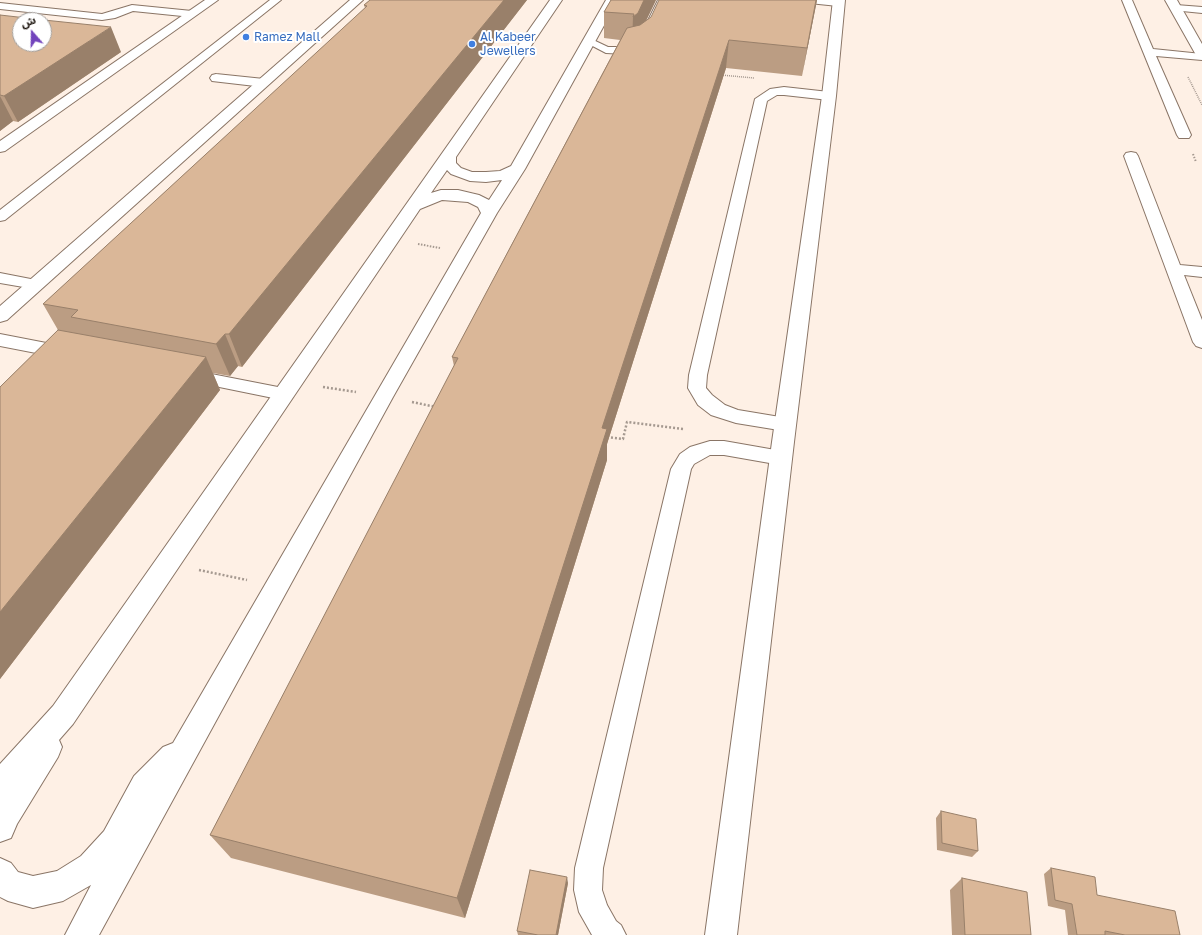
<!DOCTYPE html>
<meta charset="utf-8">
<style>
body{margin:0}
#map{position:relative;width:1202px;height:935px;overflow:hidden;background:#fef0e5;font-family:"Golos Text","Noto Sans Arabic",sans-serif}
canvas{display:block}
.north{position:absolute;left:12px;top:12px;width:40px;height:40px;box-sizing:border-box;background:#fff;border:1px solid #a3a09e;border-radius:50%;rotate:340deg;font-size:11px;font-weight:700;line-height:16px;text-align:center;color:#1a120c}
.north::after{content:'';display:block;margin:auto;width:14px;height:18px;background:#7244bc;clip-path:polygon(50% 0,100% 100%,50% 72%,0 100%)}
</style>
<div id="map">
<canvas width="1202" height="935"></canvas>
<div class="north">ش</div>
</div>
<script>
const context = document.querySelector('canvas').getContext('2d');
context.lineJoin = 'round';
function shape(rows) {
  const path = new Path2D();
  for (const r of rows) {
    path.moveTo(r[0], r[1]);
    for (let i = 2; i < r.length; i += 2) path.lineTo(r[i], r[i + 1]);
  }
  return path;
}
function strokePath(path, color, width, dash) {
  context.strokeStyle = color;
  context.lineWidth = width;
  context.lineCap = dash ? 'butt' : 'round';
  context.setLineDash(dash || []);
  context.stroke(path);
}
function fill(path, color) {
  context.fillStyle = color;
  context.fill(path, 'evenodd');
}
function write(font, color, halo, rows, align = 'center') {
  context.font = font + ' "Golos Text",sans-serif';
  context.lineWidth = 4;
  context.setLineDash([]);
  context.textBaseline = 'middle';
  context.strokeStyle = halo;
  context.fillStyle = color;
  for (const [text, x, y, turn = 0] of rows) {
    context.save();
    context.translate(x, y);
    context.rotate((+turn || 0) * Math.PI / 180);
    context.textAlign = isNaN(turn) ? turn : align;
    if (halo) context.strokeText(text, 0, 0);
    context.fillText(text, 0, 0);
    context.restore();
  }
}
const pathFar2 = shape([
 [721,75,754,78],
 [1188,77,1202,105]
]);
const pathFar1 = shape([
 [1193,154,1196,162],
 [418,244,440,248]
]);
const path = shape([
 [323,387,356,392],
 [412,402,436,407],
 [607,437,623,439,627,422,683,429],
 [199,570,247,580]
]);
const service = shape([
 [270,0,281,0,5,220,0,221,0,210,270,0],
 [658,0,668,0,649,43,638,51,626,54,606,53,583,41,589,38,608,47,630,47,638,41,658,0],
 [804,0,838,0,843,3,838,6,809,3,804,0],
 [1122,0,1132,0,1153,49,1202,54,1202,60,1156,56,1191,135,1189,138,1179,138,1177,135,1122,0],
 [0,3,102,14,132,5,192,11,197,14,192,17,133,11,115,18,102,20,0,9,0,3],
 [1176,5,1202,7,1202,13,1172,10,1171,8,1176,5],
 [216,74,264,79,270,83,264,87,212,81,210,78,212,75,216,74],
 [784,87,829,92,835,96,829,100,784,95,777,95,767,101,707,375,706,388,712,395,725,405,738,410,792,419,795,424,792,429,785,431,736,423,711,415,698,405,688,388,689,375,755,99,770,89,784,87],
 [1131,152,1136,153,1138,156,1180,265,1202,267,1202,277,1184,275,1202,320,1202,348,1196,346,1193,342,1124,156,1126,153,1131,152],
 [0,273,41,281,43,284,41,287,35,289,0,283,0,273],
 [0,334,67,347,73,349,76,353,73,357,67,359,0,346,0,334],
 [191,370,283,388,290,390,292,394,290,398,283,400,185,380,182,376,185,372,191,370],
 [710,441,724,441,781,451,788,453,791,458,788,463,781,465,724,455,710,455,694,464,691,469,603,868,602,890,607,905,616,921,621,925,626,935,592,935,579,912,574,890,575,868,671,469,680,454,690,447,710,441]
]);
const minor = shape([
 [205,0,218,0,5,151,0,152,0,141,205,0],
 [350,0,363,0,7,320,0,322,0,306,350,0],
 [550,0,562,0,456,157,456,163,461,168,472,172,486,172,500,171,511,166,606,0,618,0,525,169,497,213,393,397,99,935,65,935,91,885,63,901,33,908,8,901,0,897,0,858,11,863,18,872,33,876,57,871,81,856,104,831,134,776,163,747,173,743,481,213,478,207,468,202,442,200,420,209,73,724,59,740,62,747,58,757,17,824,11,838,0,842,0,764,53,706,550,0],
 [447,170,451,174,470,181,486,182,502,180,489,200,479,195,458,190,441,190,431,193,447,170],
 [833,0,845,0,836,96,794,442,737,935,705,935,772,442,822,96,833,0],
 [1165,0,1177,0,1202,44,1202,59,1196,55,1165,0]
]);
const wall = shape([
 [370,0,527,0,242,367,238,366,230,376,213,373,220,390,0,679,0,387,58,330,43,304,365,8,364,5],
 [611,0,656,0,646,20,817,0,802,76,726,68,607,444,607,460,465,918,231,858,210,835,454,366,452,357,620,40,604,38,604,12],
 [0,15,121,52,18,122,13,121,0,131],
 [941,811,978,851,972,857,937,850,936,818],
 [1051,868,1097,895,1180,935,1068,935,1065,910,1048,906,1044,874],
 [962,878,1031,935,952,935,950,890],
 [568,883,558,935,518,935,517,931]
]);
const shadedWall = shape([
 [504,0,527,0,242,367,229,334],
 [644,0,656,0,637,40,632,44,633,17],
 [816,0,817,0,802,76,807,48],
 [111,27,121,52,18,122,4,96],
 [729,40,726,68,607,444,607,460,465,918,457,898,602,428],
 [0,96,13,121,0,131],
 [225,334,238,366,230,376,216,344],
 [206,357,220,390,0,679,0,612],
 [567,877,568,883,558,935,556,935]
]);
const building = shape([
 [370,0,504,0,229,334,225,334,216,344,71,317,78,310,43,304,367,6,364,5,370,0],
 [611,0,644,0,638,13,633,17,634,14,604,12,611,0],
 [659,0,816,0,807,48,729,40,602,428,607,429,457,898,210,835,458,358,452,357,627,28,640,25,651,17,659,0],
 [0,15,44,20,111,27,4,96,0,95,0,15],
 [20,20,44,20,44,44,20,44,20,20],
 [58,330,206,357,0,612,0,387,58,330],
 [941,811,976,819,978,851,942,843,941,811],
 [1051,868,1095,877,1097,895,1175,911,1180,935,1125,935,1105,931,1105,935,1077,935,1072,904,1055,900,1051,868],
 [530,870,567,877,556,935,538,935,517,931,530,870],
 [962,878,1027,892,1031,935,965,935,962,878]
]);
const markers = [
 [246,37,4,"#3f7fe0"],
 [472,44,4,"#3f7fe0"]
];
const farShopnames = [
 ["Ramez Mall",254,37],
 ["Al Kabeer",480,37],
 ["Jewellers",480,51]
];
strokePath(service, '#8a7566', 2);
strokePath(minor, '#8a7566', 2);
strokePath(pathFar2, '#a59990', 1.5, [1, 1]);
strokePath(pathFar1, '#a59990', 2, [1.5, 1.5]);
strokePath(path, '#a59990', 2.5, [2, 2]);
fill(service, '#fff');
fill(minor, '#fff');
fill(wall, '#bb9d83');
fill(shadedWall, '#99806a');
fill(building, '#dab798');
strokePath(building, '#99806a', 1);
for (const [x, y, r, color] of markers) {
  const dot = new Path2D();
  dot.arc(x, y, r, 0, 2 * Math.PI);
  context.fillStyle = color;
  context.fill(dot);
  strokePath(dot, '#fff', 1.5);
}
write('12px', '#366cbe', '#fff', farShopnames, 'left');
</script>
